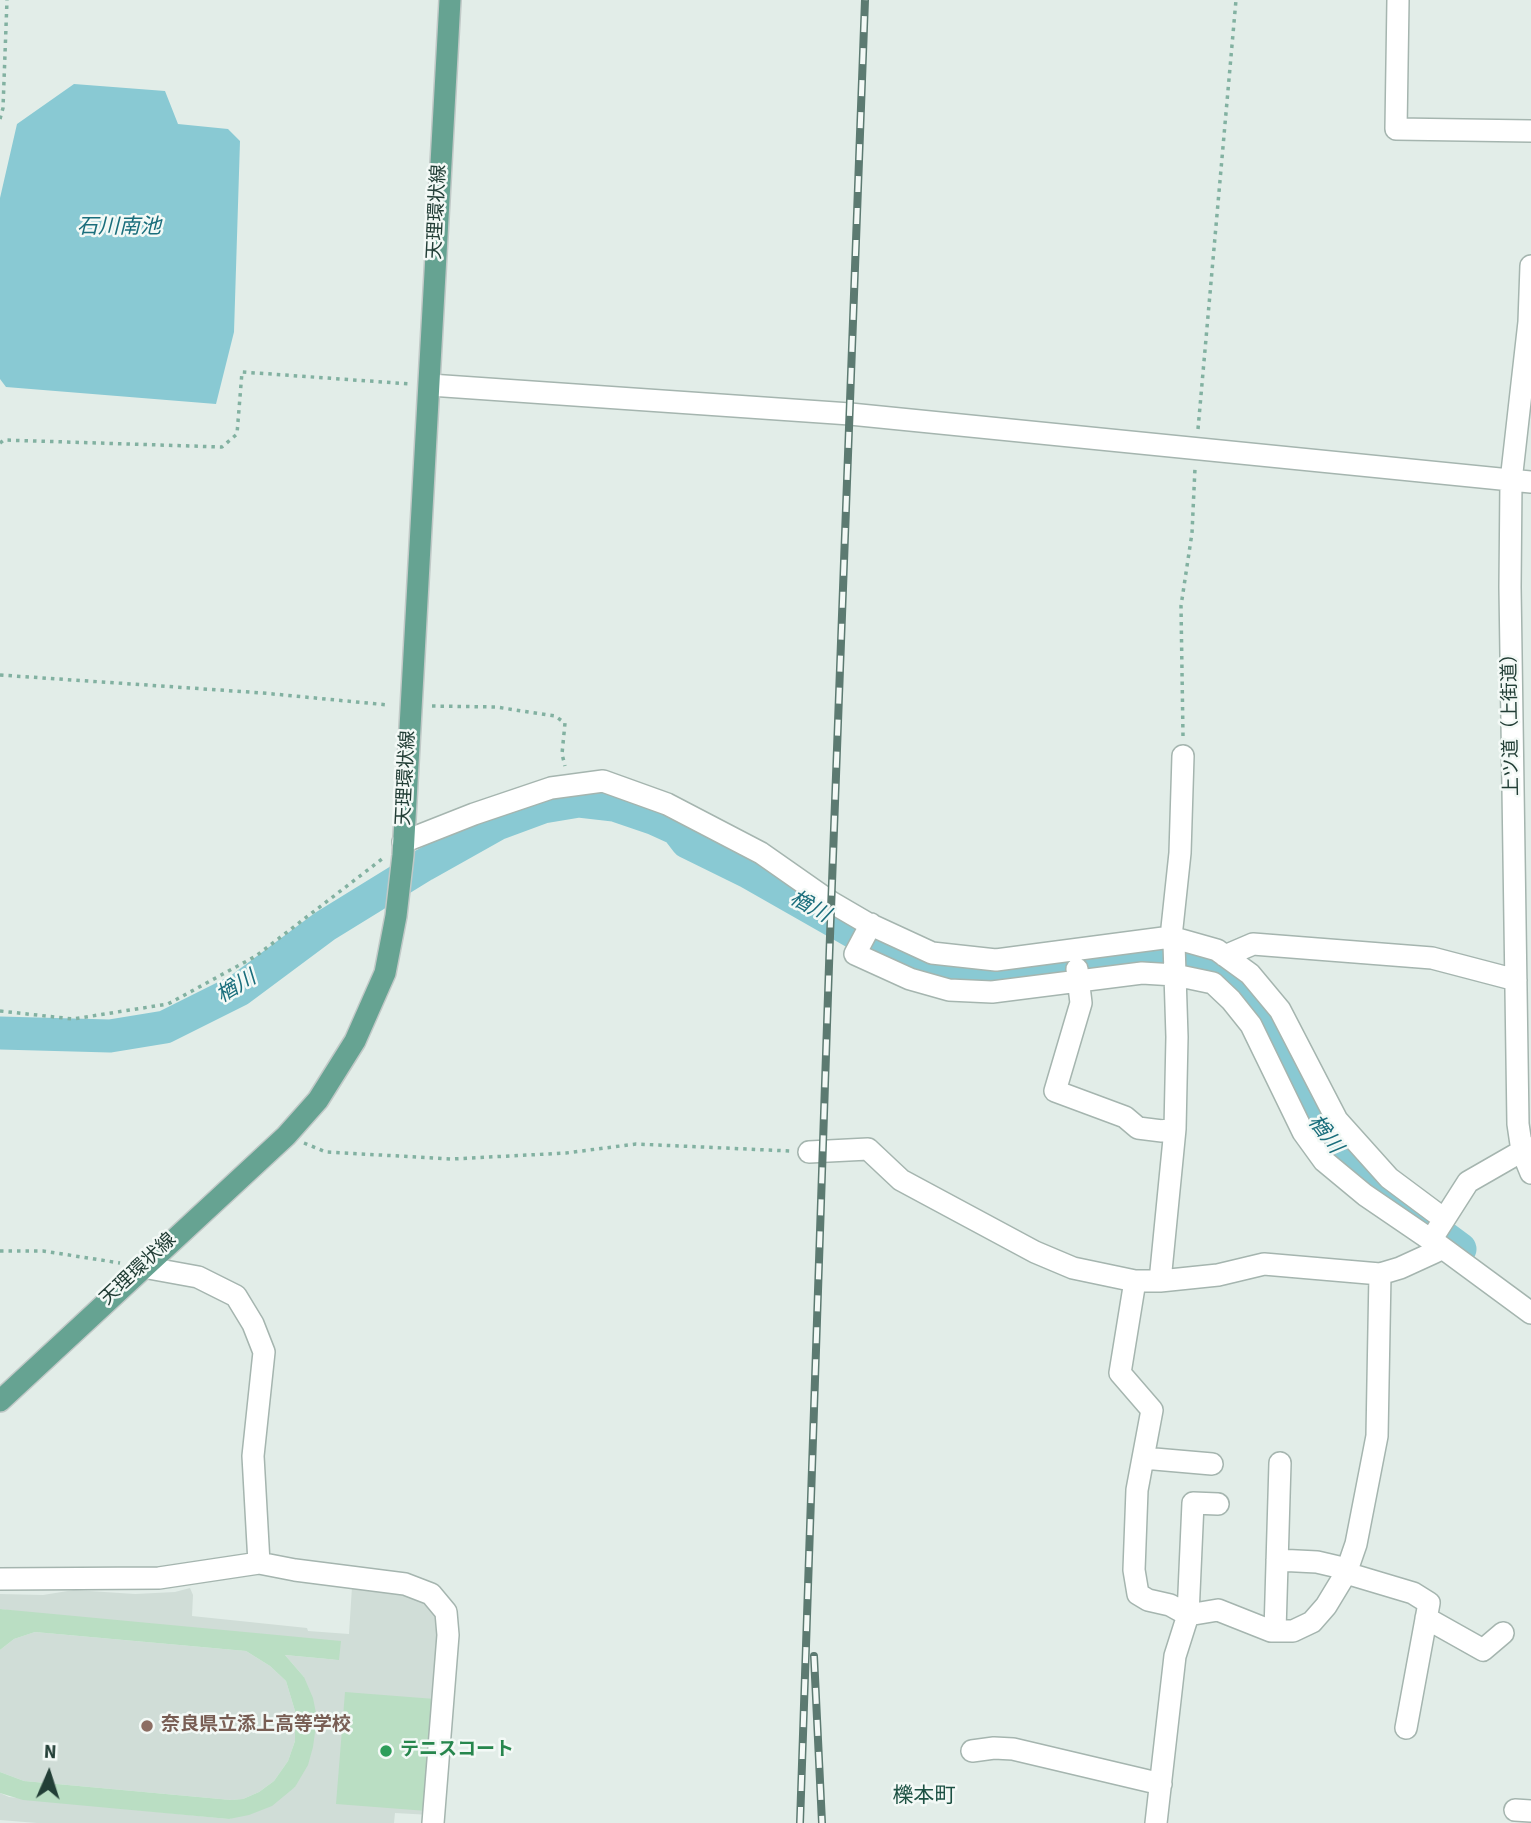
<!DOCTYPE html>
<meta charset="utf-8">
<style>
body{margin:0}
#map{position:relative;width:1531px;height:1823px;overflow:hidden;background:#e2ede8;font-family:"Source Sans 3",sans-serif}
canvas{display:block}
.north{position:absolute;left:14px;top:1739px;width:70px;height:70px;-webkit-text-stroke:5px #f3f9f6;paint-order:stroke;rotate:3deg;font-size:19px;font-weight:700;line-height:28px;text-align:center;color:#223e36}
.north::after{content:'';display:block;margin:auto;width:24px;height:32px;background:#223e36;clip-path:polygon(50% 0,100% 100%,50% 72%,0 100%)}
</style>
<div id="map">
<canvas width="1531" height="1823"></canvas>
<div class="north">N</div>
</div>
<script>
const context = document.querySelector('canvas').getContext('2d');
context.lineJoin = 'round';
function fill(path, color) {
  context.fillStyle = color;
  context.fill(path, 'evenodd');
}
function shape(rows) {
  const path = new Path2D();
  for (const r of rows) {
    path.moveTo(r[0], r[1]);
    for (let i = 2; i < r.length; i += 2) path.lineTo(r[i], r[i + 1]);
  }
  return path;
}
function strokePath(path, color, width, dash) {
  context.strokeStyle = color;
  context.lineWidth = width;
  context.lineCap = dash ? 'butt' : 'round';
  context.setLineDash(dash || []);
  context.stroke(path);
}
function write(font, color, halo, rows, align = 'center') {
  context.font = font + ' "Source Sans 3","Noto Sans JP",sans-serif';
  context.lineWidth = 5;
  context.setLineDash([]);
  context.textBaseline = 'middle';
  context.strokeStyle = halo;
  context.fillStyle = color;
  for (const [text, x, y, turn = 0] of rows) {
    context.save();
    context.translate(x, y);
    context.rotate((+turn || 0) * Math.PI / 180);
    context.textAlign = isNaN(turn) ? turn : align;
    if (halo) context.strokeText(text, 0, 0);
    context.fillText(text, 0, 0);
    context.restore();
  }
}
const built = shape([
 [362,1586,409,1596,430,1606,439,1620,431,1815,395,1813,394,1823,37,1823,0,1820,0,1793,9,1797,229,1819,295,1787,304,1677,285,1655,339,1660,0,1609,0,1594,43,1595,74,1590,135,1594,175,1592,190,1588,193,1595,192,1616,307,1628,308,1631,349,1634,352,1587],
 [35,1632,246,1651,270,1666,286,1681,295,1711,295,1741,288,1761,274,1781,259,1792,243,1799,231,1800,24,1781,0,1772,0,1650,14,1639]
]);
const green = shape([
 [0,1609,341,1641,339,1660,285,1655,304,1677,313,1698,317,1718,313,1747,308,1765,295,1787,272,1806,249,1815,229,1819,23,1800,0,1793,0,1772,24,1781,231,1800,243,1799,259,1792,274,1781,288,1761,295,1741,295,1711,286,1681,270,1666,246,1651,35,1632,14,1639,0,1650],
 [345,1692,435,1699,427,1811,336,1804]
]);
const water = shape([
 [74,84,165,91,178,124,228,129,240,141,234,332,216,404,6,387,0,379,0,198,17,124]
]);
const river = shape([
 [0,1033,110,1036,165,1027,239,990,325,926,424,865,497,824,543,807,579,801,614,805,655,819,677,829,687,842,748,872,899,958,944,972,988,976,1153,952,1201,959,1241,986,1266,1020,1298,1099,1323,1141,1352,1169,1460,1249]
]);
const path = shape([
 [0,119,3,108,7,0],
 [1198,429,1236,0],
 [0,443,4,440,222,447,237,434,242,372,411,384],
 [0,675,263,693,388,705],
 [432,706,496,707,555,716,565,723,562,754,565,766],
 [1183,736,1181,606,1192,533,1195,468],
 [0,1011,73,1019,168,1004,256,956,382,859],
 [304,1143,326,1152,452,1159,566,1153,636,1144,790,1151],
 [0,1251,43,1251,120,1263]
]);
const minor = shape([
 [1398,0,1396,129,1531,131],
 [1531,266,1529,322,1511,481,1510,587,1518,1124,1522,1151,1531,1173],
 [430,385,850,414,1531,482],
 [403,842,474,814,551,788,603,781,667,804,761,853,831,902,867,923,932,953,996,960,1171,937,1217,950,1250,974,1280,1010,1337,1120,1389,1178,1444,1219],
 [871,924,855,954,910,979,949,990,992,992,1142,973,1175,975,1213,983,1231,1000,1251,1025,1303,1132,1324,1161,1365,1195,1431,1240],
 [1225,956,1253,944,1432,958,1516,980],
 [1077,969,1081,1003,1055,1091,1125,1117,1138,1128,1162,1131,1175,1129],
 [809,1152,868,1149,901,1180,1035,1252,1073,1268,1135,1281,1160,1281,1218,1275,1264,1264,1380,1274,1400,1268,1435,1252,1440,1246,1431,1240,1468,1182,1522,1151,1531,1148],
 [1440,1246,1531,1313],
 [143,1267,198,1277,236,1296,253,1324,264,1352,253,1456,259,1563],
 [1135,1281,1120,1373,1152,1410,1137,1490,1134,1570,1138,1594,1148,1600,1170,1605,1188,1615,1218,1610,1271,1631,1293,1631,1312,1622,1326,1606,1346,1573,1356,1544,1377,1436,1380,1274],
 [1160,1281,1175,1129,1177,1037,1174,943,1171,937,1180,853,1183,756],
 [1143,1458,1212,1464],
 [1277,1560,1317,1562,1347,1569],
 [1346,1573,1413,1593,1429,1603,1406,1728],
 [0,1579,159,1578,259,1563,295,1570,405,1584,431,1594,446,1612,448,1635,433,1823],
 [1426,1618,1483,1650,1503,1633],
 [1275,1631,1280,1463],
 [972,1751,994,1748,1013,1749,1161,1784],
 [1515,1810,1531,1811],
 [1156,1823,1175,1656,1188,1615,1193,1503,1218,1504]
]);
const major = shape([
 [0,1401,286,1136,318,1100,355,1041,385,973,396,916,403,855,450,0]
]);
const rail = shape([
 [814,1656,822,1823],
 [800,1823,830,936,865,0]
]);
const markers = [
 [147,1726,7,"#8d6e63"],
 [386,1751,7,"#2e9e5b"]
];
const streetNames = [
 ["天理環状線",438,212,-87],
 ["上ツ道（上街道）",1512,720,-91],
 ["天理環状線",407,778,-87],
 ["天理環状線",139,1270,-43]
];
const educationNames = [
 ["奈良県立添上高等学校",161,1726]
];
const leisureNames = [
 ["テニスコート",400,1751]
];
const waterNames = [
 ["石川南池",119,228],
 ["楢川",809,908,29],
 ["楢川",237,988,-31],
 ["楢川",1324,1135,53]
];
const neighbourhoodNames = [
 ["櫟本町",924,1797]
];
fill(built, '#d0ddd7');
fill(green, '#badec3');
fill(water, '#89c9d3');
strokePath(river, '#89c9d3', 33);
strokePath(minor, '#a5b5af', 24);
strokePath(major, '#c1c9c7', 24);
strokePath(path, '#82b1a1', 3.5, [3.5, 5]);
strokePath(minor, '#fff', 21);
strokePath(major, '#66a392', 21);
strokePath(rail, '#5c7a71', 8);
strokePath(rail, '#f3f9f6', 5, [16]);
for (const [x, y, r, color] of markers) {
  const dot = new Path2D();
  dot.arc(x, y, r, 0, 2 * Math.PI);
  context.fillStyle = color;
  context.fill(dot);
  strokePath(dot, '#f3f9f6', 2.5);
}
write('19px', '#223e36', '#f3f9f6', streetNames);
write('bold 19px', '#785e54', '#f3f9f6', educationNames, 'left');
write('bold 19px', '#27864d', '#f3f9f6', leisureNames, 'left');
write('italic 21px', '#1a6e7c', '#f3f9f6', waterNames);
write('21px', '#1d5143', '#f3f9f6', neighbourhoodNames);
</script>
